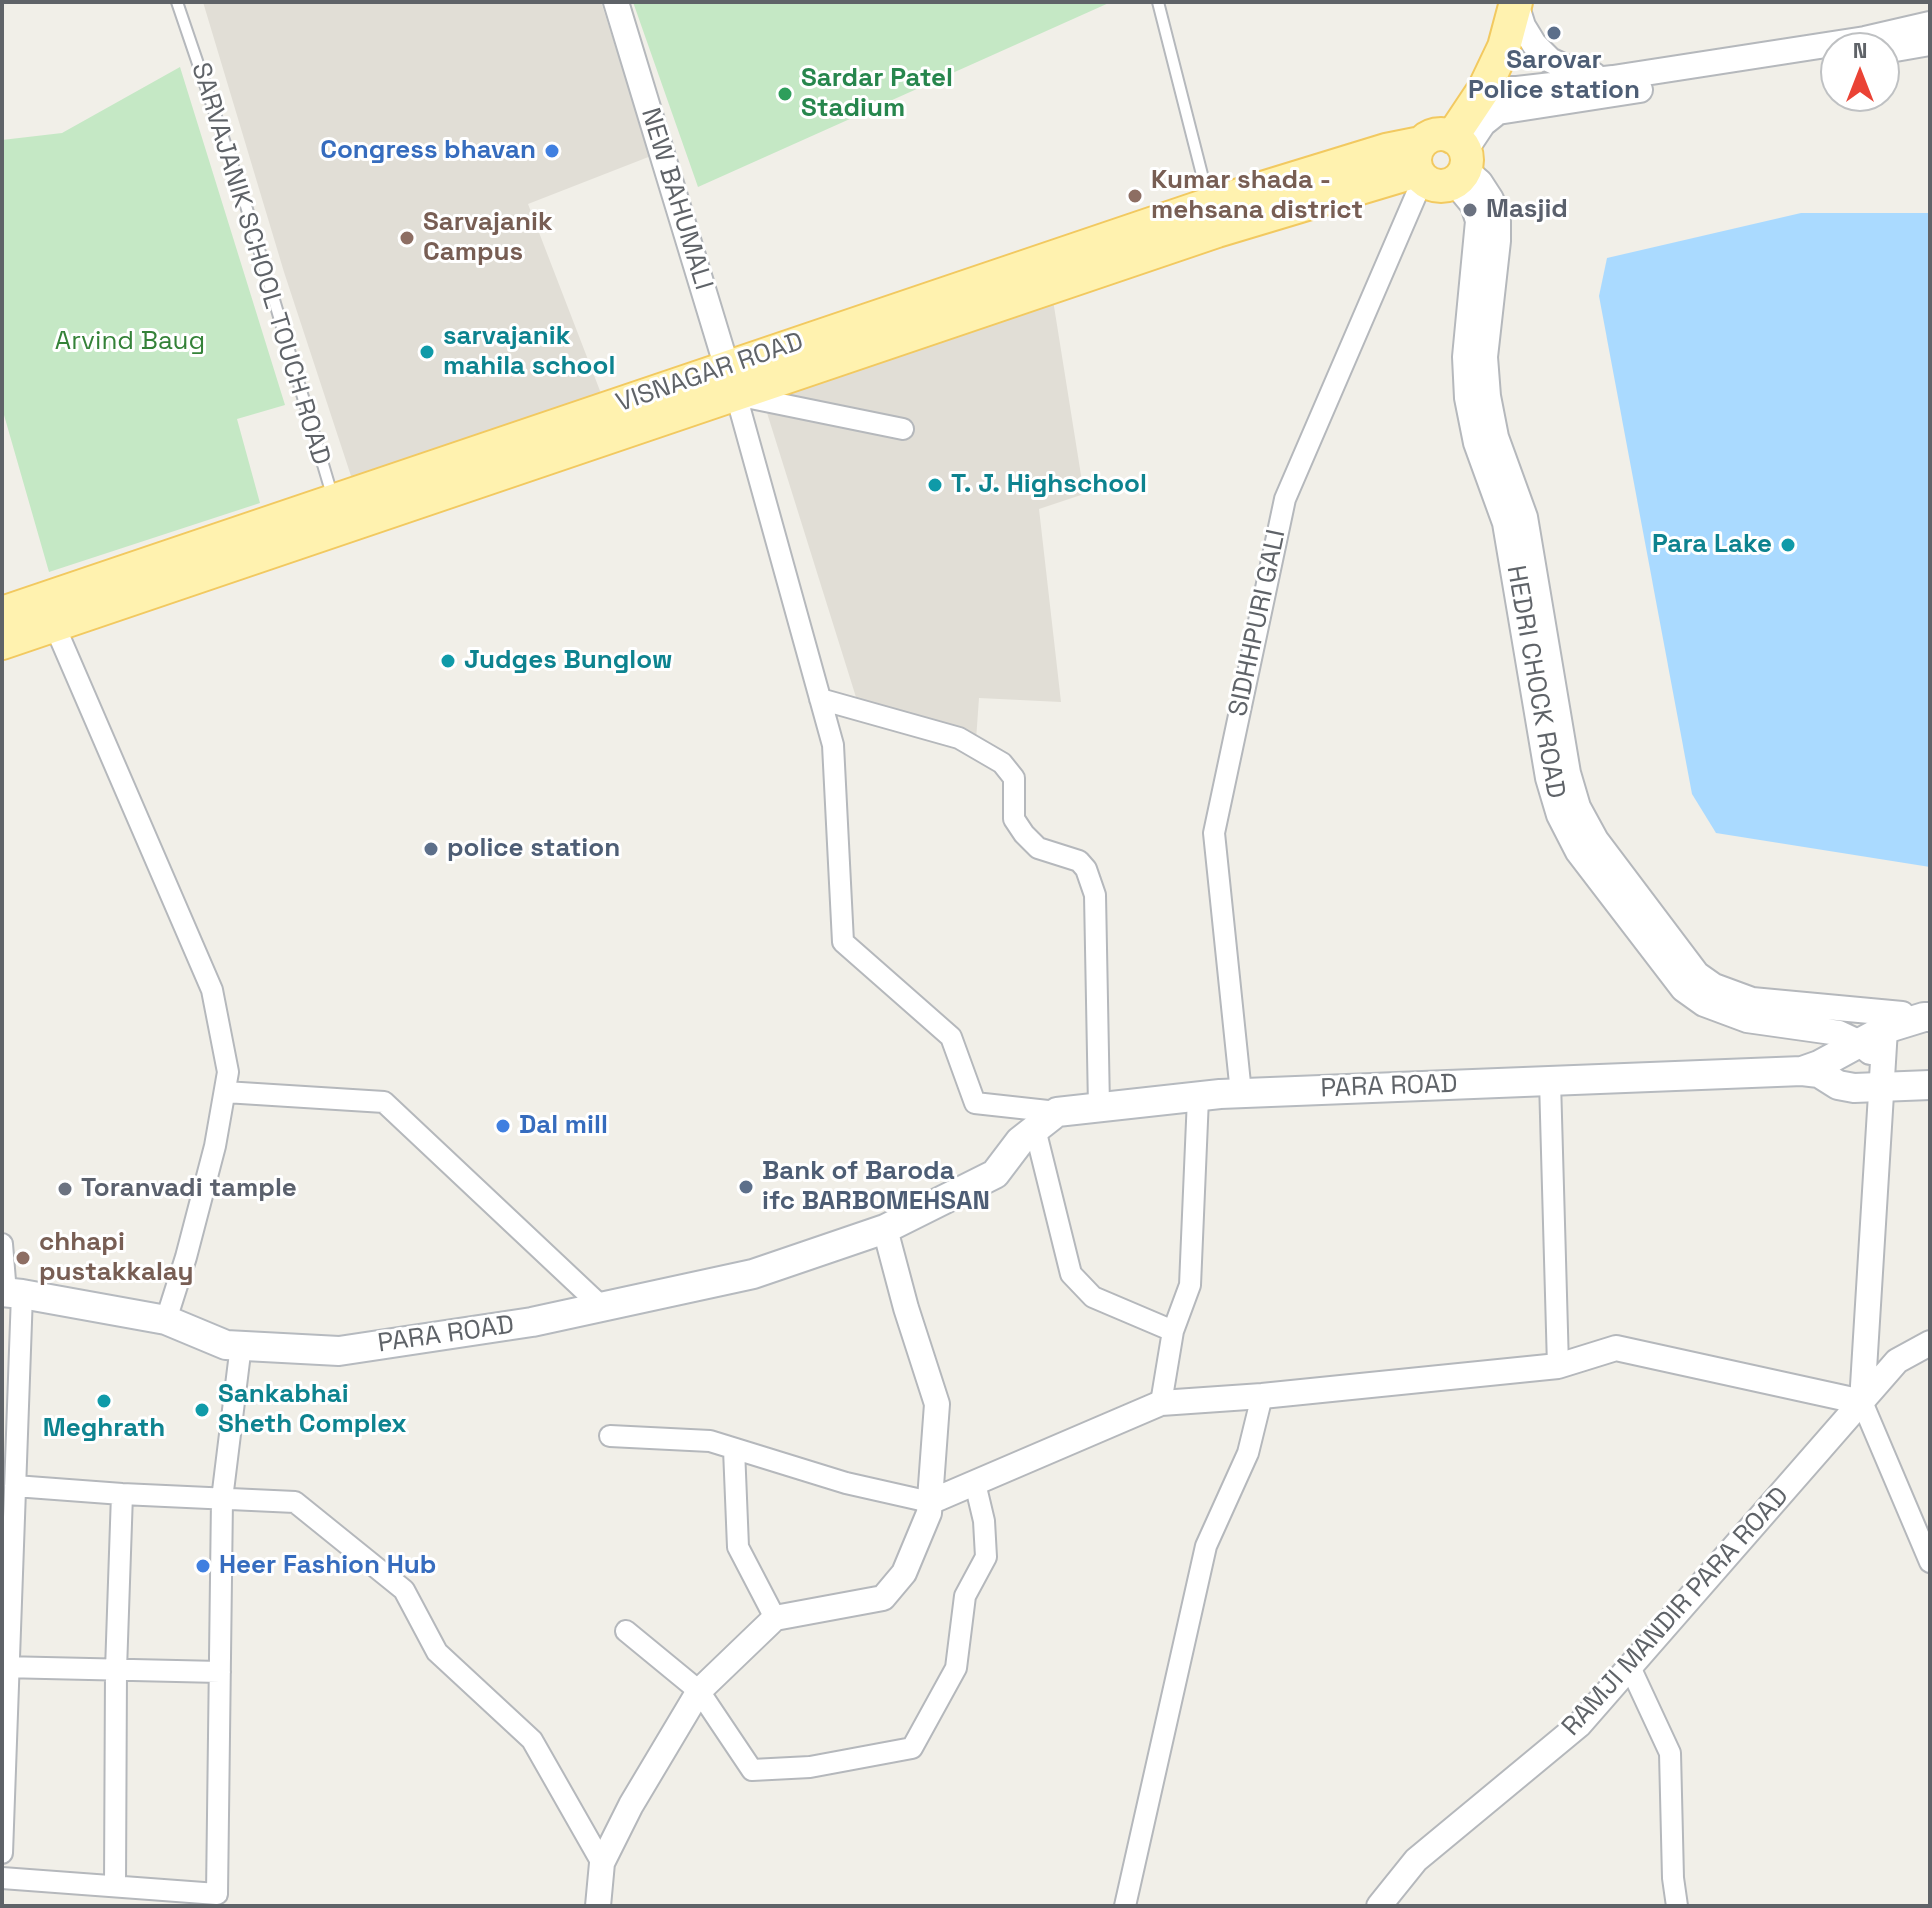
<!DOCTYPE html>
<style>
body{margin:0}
#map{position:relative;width:1932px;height:1908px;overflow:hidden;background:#f1efe8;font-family:"Space Grotesk",sans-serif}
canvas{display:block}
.frame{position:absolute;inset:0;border:4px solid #5f6368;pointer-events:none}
.north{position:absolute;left:1820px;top:32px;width:80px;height:80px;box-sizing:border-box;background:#fff;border:2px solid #bfc1c3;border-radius:50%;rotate:0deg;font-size:22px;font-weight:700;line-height:32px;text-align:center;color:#5f6368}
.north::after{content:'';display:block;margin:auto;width:28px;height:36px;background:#ea4335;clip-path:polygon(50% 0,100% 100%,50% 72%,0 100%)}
</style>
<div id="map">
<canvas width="1932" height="1908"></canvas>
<div class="frame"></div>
<div class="north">N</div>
</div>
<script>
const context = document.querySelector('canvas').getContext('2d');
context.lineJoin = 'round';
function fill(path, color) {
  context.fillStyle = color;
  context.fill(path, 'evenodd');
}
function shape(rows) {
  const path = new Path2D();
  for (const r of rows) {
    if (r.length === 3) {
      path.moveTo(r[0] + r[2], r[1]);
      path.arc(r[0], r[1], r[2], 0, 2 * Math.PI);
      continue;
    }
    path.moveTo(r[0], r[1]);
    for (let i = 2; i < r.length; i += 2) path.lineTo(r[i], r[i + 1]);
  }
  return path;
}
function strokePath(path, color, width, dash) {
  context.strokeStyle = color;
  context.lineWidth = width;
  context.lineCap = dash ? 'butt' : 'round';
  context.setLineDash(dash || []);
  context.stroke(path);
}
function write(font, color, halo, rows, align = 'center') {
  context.font = font + ' "Space Grotesk",sans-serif';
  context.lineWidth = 6;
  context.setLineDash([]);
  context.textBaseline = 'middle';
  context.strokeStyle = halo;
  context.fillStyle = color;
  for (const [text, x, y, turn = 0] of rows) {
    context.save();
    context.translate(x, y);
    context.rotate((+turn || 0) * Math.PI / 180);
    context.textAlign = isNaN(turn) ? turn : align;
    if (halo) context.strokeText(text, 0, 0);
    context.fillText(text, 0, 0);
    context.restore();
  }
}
const education = shape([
 [203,2,601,2,651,156,528,204,602,396,352,479,284,272],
 [1053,300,1084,494,1039,509,1061,702,979,698,976,740,860,710,763,400]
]);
const green = shape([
 [633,2,1111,2,698,187],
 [180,67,285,405,237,419,260,503,49,572,2,408,2,140,62,133]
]);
const water = shape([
 [1801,213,1930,213,1930,867,1716,833,1692,794,1599,296,1607,258]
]);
const service = shape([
 [177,2,244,199,333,498],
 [1158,2,1208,198]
]);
const minor = shape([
 [903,429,736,395,833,745,843,942,951,1037,975,1103,1057,1112],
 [50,615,212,990,228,1072,215,1146,186,1257,166,1320],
 [820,699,959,738,1002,763,1014,778,1014,819,1024,834,1038,848,1079,861,1086,869,1095,895,1099,1107],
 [1550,1081,1558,1366],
 [225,1092,384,1102,602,1307],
 [1241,1093,1214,833,1285,499,1423,179],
 [1035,1129,1071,1274,1093,1297,1173,1331],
 [2,1244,6,1293],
 [1862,1402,1930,1562],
 [1161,1403,1173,1331,1190,1285,1198,1098],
 [610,1436,710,1441,846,1483,930,1502],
 [734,1449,738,1547,775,1618],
 [15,1486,122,1494,295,1502,404,1590,437,1652,532,1740,602,1863],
 [626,1631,699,1691,752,1770,810,1767,912,1748,956,1668,965,1596,986,1557,984,1521,975,1483],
 [2,1667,220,1672],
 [1630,1667,1670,1753,1673,1878,1677,1906],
 [2,1853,22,1294],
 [2,1878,217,1894,222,1499,241,1345],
 [115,1886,116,1670,122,1494],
 [1125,1906,1206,1546,1248,1453,1262,1396]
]);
const tertiary = shape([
 [616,2,731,381],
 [1516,4,1523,26,1534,44,1550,60,1565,67,1594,75],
 [1884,51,1930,43],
 [1484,89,1517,89,1613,78,1865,39,1930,24],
 [1465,151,1483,124,1498,112,1640,90],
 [1465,169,1480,182,1491,199,1498,221,1498,241,1485,357,1488,396,1496,437,1525,517,1568,773,1578,807,1596,840,1697,974,1714,986,1752,1000,1902,1014],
 [1454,182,1473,205,1478,221,1465,357,1467,398,1476,443,1505,523,1548,778,1559,815,1578,852,1683,989,1704,1004,1747,1020,1839,1033,1858,1042,1870,1052],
 [930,1502,1161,1403,1262,1396,1558,1366,1616,1348,1862,1402,1886,1013],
 [598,1906,602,1863,631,1805,699,1691,775,1618,883,1598,904,1573,929,1513,937,1404,906,1308,885,1229],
 [1379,1906,1416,1860,1579,1725,1897,1361,1930,1343]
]);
const secondary = shape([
 [1802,1071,1819,1065,1885,1029,1924,1017,1930,1017],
 [2,1292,22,1294,166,1320,226,1345,339,1351,532,1322,753,1274,885,1229,995,1174,1020,1141,1057,1112,1220,1094,1802,1071,1819,1073,1838,1085,1854,1088,1930,1085]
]);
const primary = shape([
 [1441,160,26],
 [1452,137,1484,89,1504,47,1516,2],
 [2,613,1210,204,1386,150,1421,143],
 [2,643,1217,231,1417,171]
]);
const markers = [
 [1554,33,8,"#5c6f8a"],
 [785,94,8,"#2e9e5b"],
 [552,151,8,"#3f7fe0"],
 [1135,196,8,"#8d6e63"],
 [1470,210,8,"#6b7280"],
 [407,238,8,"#8d6e63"],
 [427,352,8,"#0f9aa8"],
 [935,485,8,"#0f9aa8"],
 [1788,545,8,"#0f9aa8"],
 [448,661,8,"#0f9aa8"],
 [431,849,8,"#5c6f8a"],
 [503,1126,8,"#3f7fe0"],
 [746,1187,8,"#5c6f8a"],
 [65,1189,8,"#6b7280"],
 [23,1258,8,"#8d6e63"],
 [104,1401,8,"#0f9aa8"],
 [202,1410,8,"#0f9aa8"],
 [203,1566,8,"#3f7fe0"]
];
const serviceNames = [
 ["Sarovar",1554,61,"center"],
 ["Police station",1554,91,"center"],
 ["police station",447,849],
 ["Bank of Baroda",762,1172],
 ["ifc BARB0MEHSAN",762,1202]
];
const leisureNames = [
 ["Sardar Patel",801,79],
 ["Stadium",801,109]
];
const shopNames = [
 ["Congress bhavan",536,151,"right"],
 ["Dal mill",519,1126],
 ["Heer Fashion Hub",219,1566]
];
const educationNames = [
 ["Kumar shada -",1151,181],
 ["mehsana district",1151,211],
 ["Sarvajanik",423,223],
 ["Campus",423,253],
 ["chhapi",39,1243],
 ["pustakkalay",39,1273]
];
const streetNames = [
 ["NEW BAHUMALI",676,199,73],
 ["SARVAJANIK SCHOOL TOUCH ROAD",260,264,73],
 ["VISNAGAR ROAD",710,373,-19],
 ["SIDHHPURI GALI",1258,623,-78],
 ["HEDRI CHOCK ROAD",1535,682,80],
 ["PARA ROAD",1389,1087,-2],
 ["PARA ROAD",446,1335,-8],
 ["RAMJI MANDIR PARA ROAD",1676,1612,-48]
];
const worshipNames = [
 ["Masjid",1486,210],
 ["Toranvadi tample",81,1189]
];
const cultureNames = [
 ["sarvajanik",443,337],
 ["mahila school",443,367],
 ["T. J. Highschool",951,485],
 ["Para Lake",1772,545,"right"],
 ["Judges Bunglow",464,661],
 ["Sankabhai",218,1395],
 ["Sheth Complex",218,1425],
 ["Meghrath",104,1429,"center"]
];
const parkNames = [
 ["Arvind Baug",130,342]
];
fill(education, '#e1ded6');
fill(green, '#c5e8c5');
fill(water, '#aadaff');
strokePath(service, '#b5b8bc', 14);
strokePath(minor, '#b5b8bc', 24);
strokePath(tertiary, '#b5b8bc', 28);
strokePath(secondary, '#b6babf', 32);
strokePath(primary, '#f2c960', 36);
strokePath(service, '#fff', 10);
strokePath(minor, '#fff', 20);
strokePath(tertiary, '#fff', 24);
strokePath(secondary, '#fff', 28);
strokePath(primary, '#fff2af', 32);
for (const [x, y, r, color] of markers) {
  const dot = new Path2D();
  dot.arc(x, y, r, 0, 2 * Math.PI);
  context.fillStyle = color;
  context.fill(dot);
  strokePath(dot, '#fff', 3);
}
write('bold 26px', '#4e5e75', '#fff', serviceNames, 'left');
write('bold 26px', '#27864d', '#fff', leisureNames, 'left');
write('bold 26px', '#366cbe', '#fff', shopNames, 'left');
write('bold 26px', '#785e54', '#fff', educationNames, 'left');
write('26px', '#5f6368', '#fff', streetNames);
write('bold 26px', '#5b616d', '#fff', worshipNames, 'left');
write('bold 26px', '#0d838f', '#fff', cultureNames, 'left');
write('26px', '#348238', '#fff', parkNames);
</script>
